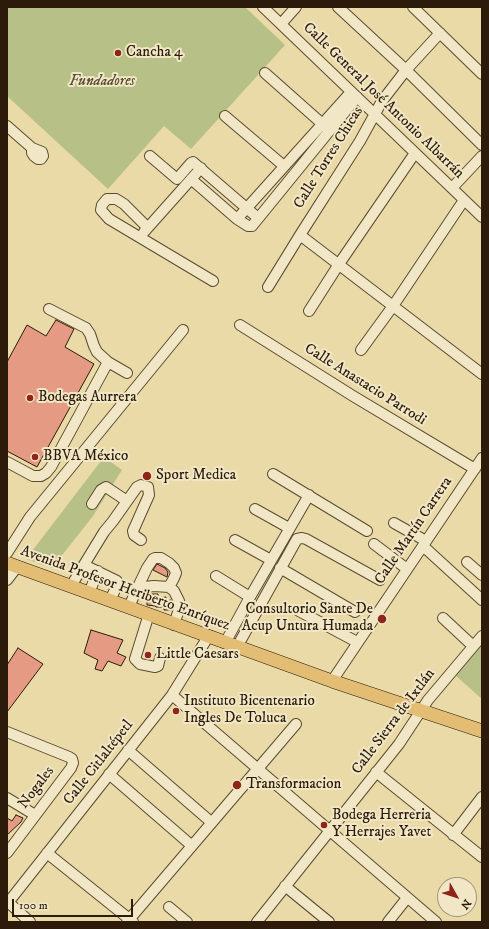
<!DOCTYPE html>
<meta charset="utf-8">
<style>
body{margin:0}
#map{position:relative;width:489px;height:929px;overflow:hidden;background:#e9daa7;font-family:"IM FELL DW Pica",serif}
canvas{display:block}
.frame{position:absolute;inset:0;border:8px solid #2c1b0a;pointer-events:none}
.north{position:absolute;left:437px;top:877px;width:40px;height:40px;box-sizing:border-box;background:#f1e7c6;border:1px solid #a2957b;border-radius:50%;rotate:129deg;font-size:11px;font-weight:700;line-height:16px;text-align:center;color:#2c1b0a}
.north::after{content:'';display:block;margin:auto;width:14px;height:18px;background:#8f2418;clip-path:polygon(50% 0,100% 100%,50% 72%,0 100%)}
.scale{position:absolute;left:12px;top:899px;width:121px;height:18px;box-sizing:border-box;border:2px solid #2c1b0a;border-top:0;padding-left:5px;font-size:12px;line-height:14px;white-space:nowrap;color:#2c1b0a;-webkit-text-stroke:3px #f1e7c6;paint-order:stroke}
</style>
<div id="map">
<canvas width="489" height="929"></canvas>
<div class="frame"></div>
<div class="north">N</div>
<div class="scale">100 m</div>
</div>
<script>
const context = document.querySelector('canvas').getContext('2d');
context.lineJoin = 'round';
function fill(path, color) {
  context.fillStyle = color;
  context.fill(path, 'evenodd');
}
function shape(rows) {
  const path = new Path2D();
  for (const r of rows) {
    path.moveTo(r[0], r[1]);
    for (let i = 2; i < r.length; i += 2) path.lineTo(r[i], r[i + 1]);
  }
  return path;
}
function strokePath(path, color, width, dash) {
  context.strokeStyle = color;
  context.lineWidth = width;
  context.lineCap = dash ? 'butt' : 'round';
  context.setLineDash(dash || []);
  context.stroke(path);
}
function write(font, color, halo, rows, align = 'center') {
  context.font = font + ' "IM FELL DW Pica",serif';
  context.lineWidth = 4;
  context.setLineDash([]);
  context.textBaseline = 'middle';
  context.strokeStyle = halo;
  context.fillStyle = color;
  for (const [text, x, y, turn = 0] of rows) {
    context.save();
    context.translate(x, y);
    context.rotate((+turn || 0) * Math.PI / 180);
    context.textAlign = isNaN(turn) ? turn : align;
    if (halo) context.strokeText(text, 0, 0);
    context.fillText(text, 0, 0);
    context.restore();
  }
}
const green = shape([
 [7,7,245,7,285,45,191,149,164,126,108,189,7,96],
 [104,457,122,470,93,516,52,568,26,559],
 [482,643,482,699,455,675]
]);
const building = shape([
 [56,320,74,329,65,347,94,364,37,467,7,451,7,362,27,325,46,336,56,320],
 [157,564,165,568,168,572,167,577,153,570,157,564],
 [147,594,158,594,158,598,166,597,166,601,171,600,172,610,164,610,164,607,156,607,155,606,147,605,147,594],
 [91,630,123,640,117,653,126,657,121,666,108,661,102,671,95,669,98,660,84,653,91,630],
 [18,648,43,664,7,712,7,665,18,648],
 [16,815,23,818,21,822,7,835,7,818,12,821,16,815]
]);
const minor = shape([
 [263,7,482,217],
 [338,7,406,70,482,145],
 [413,7,482,74],
 [281,24,296,7],
 [265,73,327,128],
 [225,116,284,166],
 [7,126,32,148,42,152,43,156,41,159,38,159,34,156,32,153,32,148],
 [150,156,177,179,191,163,193,162,258,218],
 [191,179,237,219,248,226,252,226,357,97],
 [452,188,482,156],
 [237,219,351,92],
 [147,227,124,204,116,199,107,199,102,205,101,210,109,219,213,281],
 [144,232,201,168],
 [300,235,482,374],
 [268,287,300,235,360,141,382,101,406,70,440,33],
 [49,309,86,328,90,334,94,346,97,352,108,362],
 [309,311,339,264,415,153],
 [240,325,353,396,475,469],
 [361,350,393,306,464,200],
 [7,462,33,476,41,476,46,473,51,467,108,362,127,373],
 [273,474,367,531],
 [92,504,101,490,106,487,127,501],
 [255,509,289,528],
 [394,523,426,541],
 [235,540,271,560],
 [374,544,407,569],
 [423,546,482,600],
 [7,553,30,517,183,330],
 [467,562,482,575],
 [84,565,117,581,118,584,110,600],
 [280,568,355,612],
 [216,576,250,597],
 [7,580,17,567],
 [71,586,104,532,113,521,137,487,141,485,148,487,149,495,133,531,134,535,141,540],
 [136,591,147,568,153,559,155,558,161,558,169,563,174,568,176,573,174,578,169,587],
 [89,593,98,571],
 [129,607,136,591,143,587,154,586,169,587,174,591,179,601,179,609,174,625],
 [299,611,357,642],
 [149,614,135,659,140,664,155,667,158,666,160,658],
 [443,618,473,646],
 [225,643,250,597,309,495],
 [237,647,297,539,302,538,306,539,380,580],
 [332,681,482,458],
 [172,695,436,922],
 [7,732,69,757,72,759,73,763,71,768,7,853],
 [128,750,211,822],
 [376,772,482,857],
 [109,774,191,845],
 [7,798,35,815],
 [453,835,482,797],
 [47,853,133,922],
 [285,886,329,922],
 [8,902,30,922],
 [7,904,172,695,208,637],
 [169,907,187,922],
 [127,922,296,724],
 [257,922,399,744,428,700,482,636],
 [388,922,407,898]
]);
const major = shape([
 [7,563,332,681,482,731]
]);
const markers = [
 [118,53,4,"#8f2418"],
 [30,398,4,"#8f2418"],
 [35,457,4,"#8f2418"],
 [147,476,5,"#8f2418"],
 [382,619,5,"#8f2418"],
 [148,655,4,"#8f2418"],
 [176,711,4,"#8f2418"],
 [237,785,5,"#8f2418"],
 [324,825,4,"#8f2418"]
];
const poiNames = [
 ["Cancha 4",126,53],
 ["Bodegas Aurrera",38,398],
 ["BBVA México",43,457],
 ["Sport Medica",156,476],
 ["Consultorio Sante De",373,610,"right"],
 ["Acup Untura Humada",373,627,"right"],
 ["Little Caesars",156,655],
 ["Instituto Bicentenario",184,702],
 ["Ingles De Toluca",184,719],
 ["Transformacion",246,785],
 ["Bodega Herreria",332,816],
 ["Y Herrajes Yavet",332,833]
];
const parkNames = [
 ["Fundadores",102,82]
];
const streetNames = [
 ["Calle General José Antonio Albarrán",383,101,44],
 ["Calle Torres Chicas",329,158,-58],
 ["Calle Anastacio Parrodi",365,385,32],
 ["Calle Martín Carrera",414,531,-56],
 ["Avenida Profesor Heriberto Enríquez",125,589,20],
 ["Calle Sierra de Ixtlán",394,722,-53],
 ["Calle Citlaltépetl",99,763,-52],
 ["Nogales",37,788,-53]
];
fill(green, '#b6c087');
fill(building, '#e59b83');
strokePath(building, '#2c1b0a', 1);
strokePath(minor, '#5b4b31', 12);
strokePath(major, '#2c1b0a', 14);
strokePath(minor, '#f1e7c6', 10);
strokePath(major, '#e4bd74', 13);
for (const [x, y, r, color] of markers) {
  const dot = new Path2D();
  dot.arc(x, y, r, 0, 2 * Math.PI);
  context.fillStyle = color;
  context.fill(dot);
  strokePath(dot, '#f1e7c6', 1.5);
}
write('15px', '#2c1b0a', '#f1e7c6', poiNames, 'left');
write('italic 15px', '#554d30', '#f1e7c6', parkNames);
write('15px', '#2c1b0a', '#f1e7c6', streetNames);
</script>
